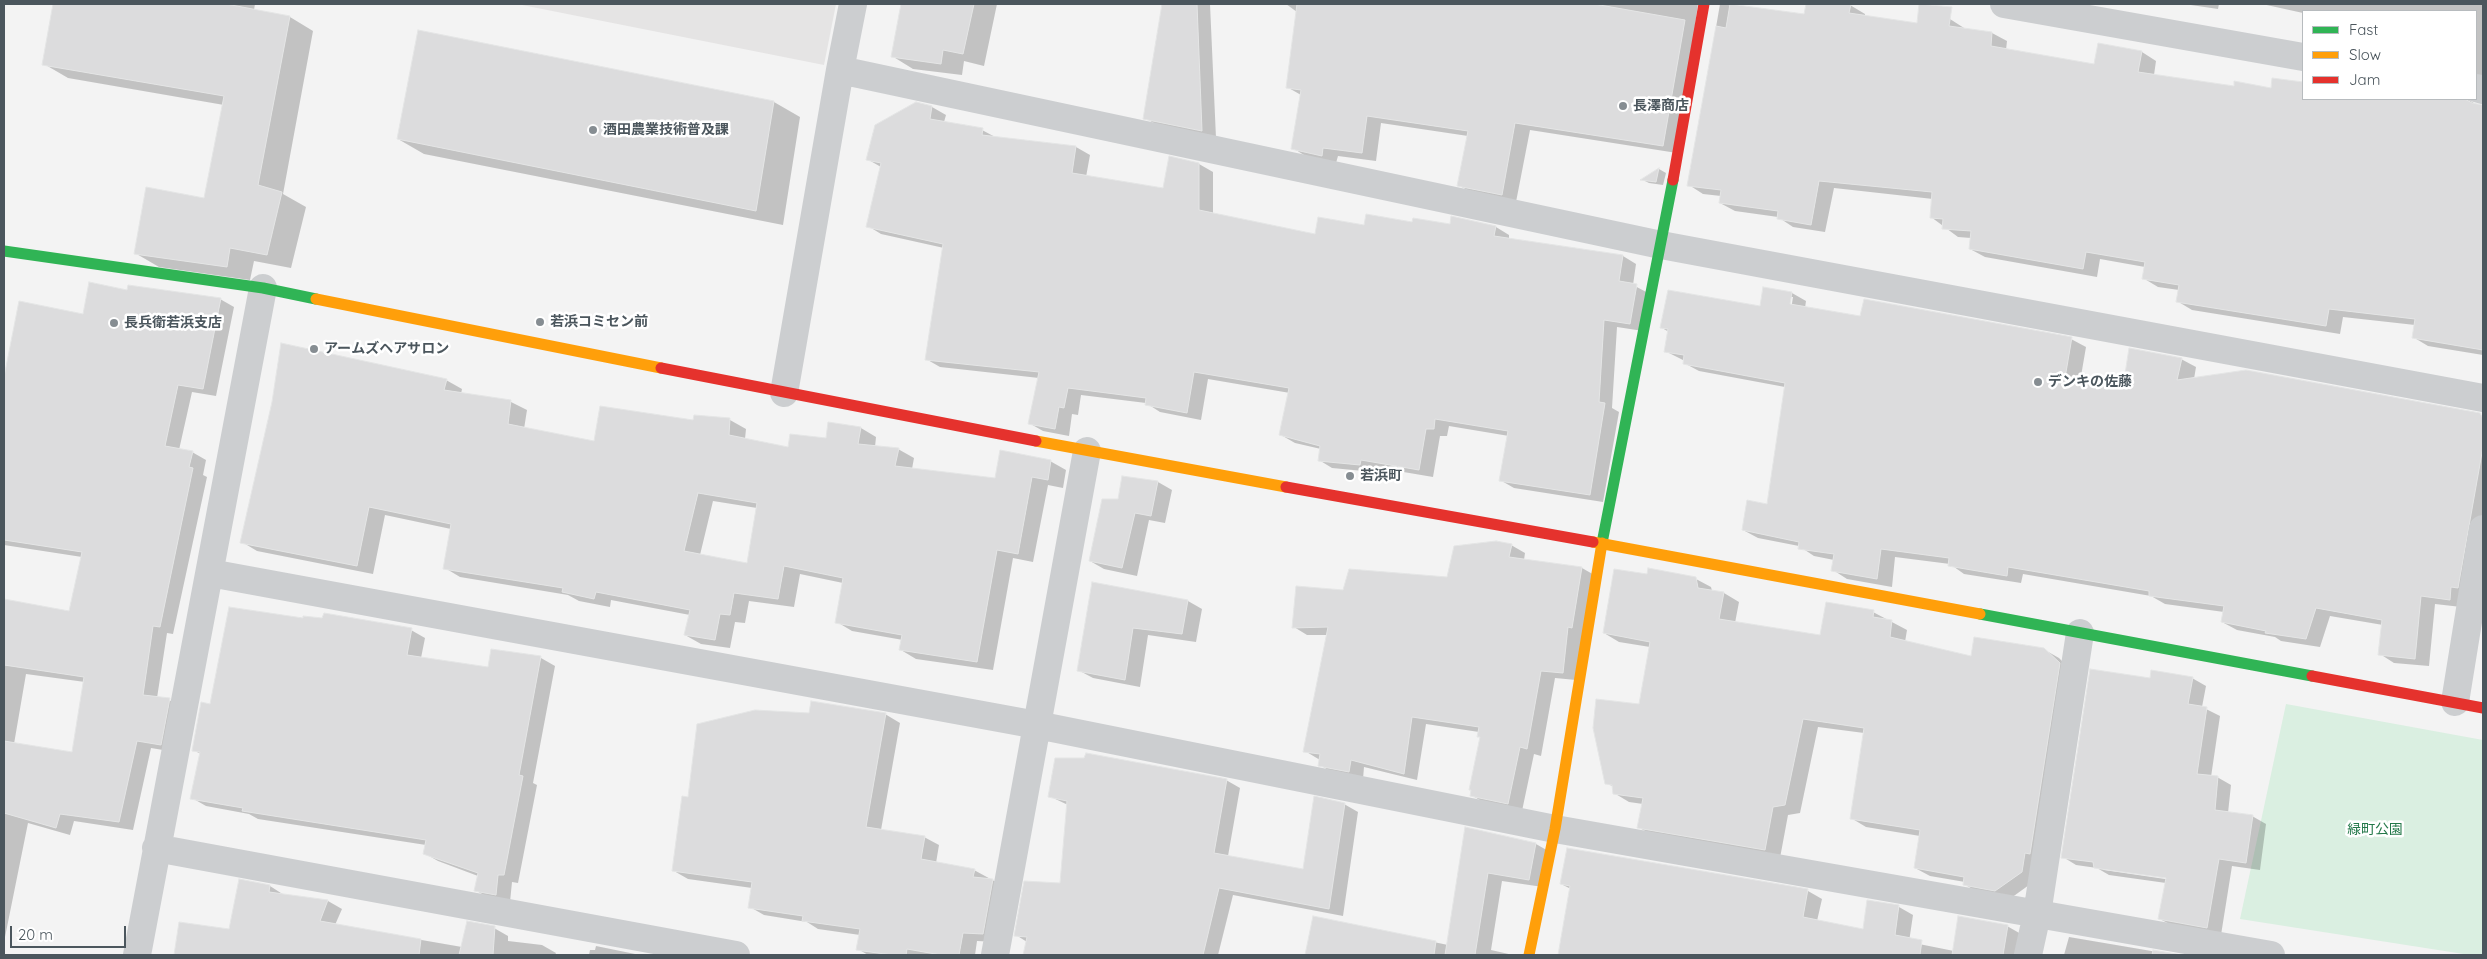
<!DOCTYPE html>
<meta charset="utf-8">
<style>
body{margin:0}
#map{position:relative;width:2487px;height:959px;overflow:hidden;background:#f3f3f3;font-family:Quicksand,sans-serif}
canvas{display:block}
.frame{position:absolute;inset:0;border:5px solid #4b565d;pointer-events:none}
.legend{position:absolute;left:2302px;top:10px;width:175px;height:90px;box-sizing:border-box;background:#fff;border:1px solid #b7bbbe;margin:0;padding:6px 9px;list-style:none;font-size:15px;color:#4b565d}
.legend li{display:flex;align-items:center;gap:10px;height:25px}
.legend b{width:25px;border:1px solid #b7bbbe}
.scale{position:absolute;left:10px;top:926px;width:116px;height:22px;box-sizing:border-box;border:2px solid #4b565d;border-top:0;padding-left:6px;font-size:15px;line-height:18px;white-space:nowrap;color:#4b565d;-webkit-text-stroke:4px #fff;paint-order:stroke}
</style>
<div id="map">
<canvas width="2487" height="959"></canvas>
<div class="frame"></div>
<ul class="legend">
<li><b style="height:6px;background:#30b455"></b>Fast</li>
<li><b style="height:6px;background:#ff9f0a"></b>Slow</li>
<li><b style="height:6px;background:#e5322d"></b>Jam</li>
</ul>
<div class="scale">20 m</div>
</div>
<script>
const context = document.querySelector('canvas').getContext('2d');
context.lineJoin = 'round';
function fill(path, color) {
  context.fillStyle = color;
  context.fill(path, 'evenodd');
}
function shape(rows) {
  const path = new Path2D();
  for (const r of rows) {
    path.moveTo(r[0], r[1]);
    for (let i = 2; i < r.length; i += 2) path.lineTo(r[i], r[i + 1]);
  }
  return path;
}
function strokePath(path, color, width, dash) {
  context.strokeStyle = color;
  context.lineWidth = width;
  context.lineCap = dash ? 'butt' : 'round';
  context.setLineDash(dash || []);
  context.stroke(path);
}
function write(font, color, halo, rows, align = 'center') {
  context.font = font + ' Quicksand,"Noto Sans JP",sans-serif';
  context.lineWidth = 5;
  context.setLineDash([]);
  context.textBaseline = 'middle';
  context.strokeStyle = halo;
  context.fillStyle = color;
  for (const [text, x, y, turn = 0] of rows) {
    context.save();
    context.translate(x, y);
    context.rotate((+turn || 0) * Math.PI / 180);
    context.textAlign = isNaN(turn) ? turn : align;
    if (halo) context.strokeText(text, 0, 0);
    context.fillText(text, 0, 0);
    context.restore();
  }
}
const education = shape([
 [517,4,836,4,824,65]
]);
const green = shape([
 [2286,704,2483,740,2483,955,2470,955,2240,919]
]);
const shadow = shape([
 [54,4,255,4,254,10,290,17,313,31,283,194,306,207,291,268,254,261,250,280,159,267,135,253,205,200,224,105,68,78,44,64],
 [902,4,997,4,984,66,964,61,962,75,913,69,892,56],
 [1163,4,1210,4,1216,138,1159,126,1145,118],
 [1286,4,1698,4,1677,153,1530,130,1516,202,1473,193,1458,185,1468,136,1381,123,1376,161,1338,156,1336,163,1307,157,1293,148,1301,95,1287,87,1297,12],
 [1720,4,1805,15,1807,4,1841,4,1850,5,1865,14,1865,17,1918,24,1950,19,1964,28,1964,30,1992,33,2007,41,2006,50,2095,65,2142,52,2156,61,2154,75,2235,87,2272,89,2274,79,2303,84,2303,99,2426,99,2442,101,2442,99,2467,99,2479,106,2483,106,2483,355,2428,346,2413,337,2415,325,2343,317,2340,334,2192,310,2177,301,2179,290,2158,287,2143,278,2145,267,2100,259,2097,277,1985,257,1970,249,1971,238,1958,237,1931,217,1933,199,1834,188,1825,232,1793,227,1778,217,1735,211,1720,203,1721,196,1703,194,1689,185],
 [2184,4,2219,4,2218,9],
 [2262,4,2483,4,2483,83,2476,82,2476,11,2303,13],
 [774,102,800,117,783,225,424,154,398,139],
 [916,103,932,107,946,115,944,122,982,130,997,138,1076,147,1090,155,1086,177,1164,189,1170,158,1199,164,1213,172,1213,214,1316,236,1365,226,1413,223,1451,226,1452,218,1496,227,1509,235,1509,239,1623,256,1636,264,1633,285,1650,294,1643,331,1617,327,1612,408,1619,412,1603,502,1514,488,1500,480,1509,436,1449,426,1447,436,1440,436,1433,477,1374,467,1374,472,1332,468,1319,460,1321,449,1295,443,1281,435,1290,393,1208,379,1201,420,1160,412,1146,403,1081,395,1078,415,1072,414,1069,436,1043,431,1029,423,1039,378,940,367,926,359,944,248,881,234,868,226,881,167,867,159],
 [1659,169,1666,173,1663,185,1649,183,1643,180],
 [1764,288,1792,293,1806,301,1805,308,1861,318,2071,339,2086,347,2080,382,2124,389,2181,359,2196,367,2194,379,2479,414,2483,417,2483,528,2470,608,2435,604,2429,666,2394,663,2380,654,2383,625,2330,616,2320,647,2281,641,2275,637,2237,630,2222,622,2224,612,2165,604,2151,596,2023,574,2021,583,1964,574,1950,564,1895,557,1892,587,1847,579,1833,570,1834,560,1814,556,1799,546,1758,538,1743,530,1768,505,1785,387,1699,371,1684,363,1685,361,1665,351,1669,332,1662,328,1761,307],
 [1790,297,1793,297,1791,310,1788,310],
 [128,291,220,299,234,307,216,396,192,392,179,450,192,452,206,460,203,475,207,477,173,634,167,633,157,698,169,700,183,708,175,752,151,748,133,830,74,821,70,835,28,823,5,937,4,600,70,612,82,557,4,545,4,384,20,302,84,315],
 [26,674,85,682,73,753,14,744],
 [446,380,462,389,461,394,511,402,527,410,524,429,595,443,694,422,695,416,730,420,746,429,745,439,789,448,827,439,829,424,861,428,876,437,875,447,898,449,914,458,912,469,996,480,1050,461,1066,470,1063,488,1048,485,1033,562,1013,558,993,670,916,659,901,650,903,640,852,631,837,622,843,583,800,574,794,607,749,601,745,623,735,622,730,648,701,644,685,635,690,615,611,600,610,607,579,601,568,595,460,577,445,568,451,529,385,515,373,574,257,551,242,542],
 [713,501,757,508,748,565,700,555],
 [1123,477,1158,482,1172,490,1165,523,1149,520,1137,576,1104,569,1090,561,1119,500],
 [1511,545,1525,553,1524,560,1582,568,1596,576,1576,680,1555,678,1541,756,1534,754,1522,811,1485,803,1471,795,1481,738,1479,732,1426,724,1417,780,1364,767,1363,779,1333,773,1320,765,1320,760,1305,751,1328,635,1307,635,1294,627,1344,591,1448,579],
 [1648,576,1696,579,1711,587,1712,591,1724,593,1739,602,1735,623,1821,637,1873,612,1907,630,1905,642,1972,657,2043,649,2059,658,2074,673,2036,880,2011,898,1979,893,1964,884,1965,882,1930,876,1915,868,1920,836,1866,827,1851,818,1864,733,1818,727,1800,813,1788,815,1780,858,1654,836,1638,827,1643,804,1629,802,1614,793,1614,787,1606,783,1640,706,1650,647,1619,642,1604,633],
 [1093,584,1188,601,1202,609,1196,642,1148,635,1140,687,1093,678,1078,670],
 [304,620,411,630,425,638,421,658,489,669,541,658,555,666,533,783,537,785,518,883,512,882,510,902,489,898,475,890,478,876,438,861,424,853,426,845,258,819,249,814,206,806,192,798,201,754,193,750,211,705],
 [2192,678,2206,686,2202,707,2220,716,2211,777,2217,777,2231,785,2228,813,2252,816,2266,824,2260,870,2232,866,2221,935,2173,926,2160,919,2166,883,2109,875,2097,868,2076,865,2063,857,2151,680],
 [2099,867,2172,877,2172,880,2104,870],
 [810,714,885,714,900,723,881,830,924,837,939,845,936,863,974,870,1007,888,997,942,977,941,975,955,868,955,858,949,860,935,818,929,807,922,764,915,750,907,752,888,688,879,674,871,689,798],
 [1226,780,1240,788,1228,856,1304,871,1344,804,1358,812,1343,916,1233,895,1218,955,1025,955,1027,942,1016,935,1062,885,1068,805,1049,796],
 [1466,828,1536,844,1550,852,1543,887,1502,881,1491,950,1513,955,1306,955,1314,917,1448,945],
 [240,881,270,886,284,895,328,901,342,909,335,925,462,947,494,928,508,936,508,941,542,945,556,953,555,955,175,955,180,923,230,931],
 [1561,884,1808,891,1822,899,1817,921,1864,930,1899,907,1913,915,1909,942,1954,951,2007,926,2021,934,2018,955,1559,955,1571,889],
 [2069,937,2175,955,2064,955],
 [596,946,640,955,642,955,589,955,590,950,595,950]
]);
const building = shape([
 [53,4,226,4,290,16,258,185,282,192,267,255,230,248,227,267,134,254,146,187,204,198,224,96,42,65,53,4],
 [901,4,974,4,963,54,943,50,941,64,891,57,901,4],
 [1162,4,1197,4,1202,131,1143,119,1162,4],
 [1297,4,1594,4,1685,20,1663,146,1515,123,1502,195,1457,186,1468,131,1367,116,1362,153,1323,148,1322,156,1291,149,1301,90,1286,88,1297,4],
 [1730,4,1804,14,1806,4,1851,4,1849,13,1917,23,1919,4,1952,7,1949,26,1992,32,1991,46,2094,64,2098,43,2142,51,2138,72,2234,86,2234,81,2271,88,2272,78,2303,82,2303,99,2465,99,2472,103,2483,105,2483,350,2412,338,2415,319,2329,309,2326,326,2176,302,2179,285,2142,279,2145,262,2086,252,2083,269,1969,249,1971,231,1942,229,1943,219,1930,218,1932,192,1819,181,1811,225,1777,219,1778,211,1719,203,1721,190,1687,186,1716,26,1726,28,1730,4],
 [418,30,774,101,756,211,397,139,418,30],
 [916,102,932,106,930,119,983,128,982,135,1076,146,1072,173,1163,188,1169,156,1199,163,1199,210,1315,234,1318,217,1364,225,1366,214,1412,222,1413,218,1450,224,1451,216,1496,226,1494,236,1623,255,1619,281,1637,284,1630,324,1604,320,1599,402,1605,403,1590,495,1499,481,1508,431,1435,419,1434,429,1426,429,1419,470,1361,460,1360,465,1318,461,1320,446,1279,435,1289,388,1194,372,1187,413,1145,405,1146,398,1068,388,1064,408,1059,407,1055,429,1028,424,1039,372,925,360,943,244,866,227,881,163,866,160,875,125,916,102],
 [1659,168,1656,182,1640,180,1659,168],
 [89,282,127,290,128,285,221,298,203,389,178,385,165,446,193,451,189,467,193,468,160,627,153,626,143,695,170,698,161,745,137,741,119,822,60,814,56,828,4,813,4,741,72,752,84,677,4,665,4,599,69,611,82,552,4,540,4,377,19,301,83,314,89,282],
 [1763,287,1792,292,1790,304,1860,316,1864,299,2072,337,2065,378,2123,387,2129,348,2182,358,2177,380,2246,370,2480,413,2483,419,2483,447,2458,588,2451,587,2450,600,2421,596,2415,659,2378,655,2382,620,2316,608,2306,639,2265,633,2266,631,2221,622,2224,606,2149,596,2149,591,2008,567,2007,576,1948,566,1949,558,1881,549,1877,579,1831,571,1834,554,1798,549,1799,542,1742,530,1747,500,1767,504,1785,383,1683,364,1684,355,1664,352,1668,329,1660,328,1668,290,1760,306,1763,287],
 [281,343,447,379,444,390,511,400,508,424,594,441,600,406,693,420,694,415,730,418,729,435,788,447,790,434,826,438,828,422,861,427,858,444,899,448,895,466,995,478,1000,450,1051,460,1048,480,1032,477,1018,554,997,550,977,662,899,650,902,635,835,623,843,578,784,566,778,599,734,593,730,615,720,614,715,640,684,635,690,610,596,592,594,599,562,592,563,588,443,569,451,524,369,507,357,566,240,543,272,402,281,343],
 [698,493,757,503,747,563,684,551,698,493],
 [1122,476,1158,481,1151,516,1135,513,1122,568,1089,561,1102,499,1118,499,1122,476],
 [1496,541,1512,544,1509,557,1582,567,1572,628,1568,627,1563,673,1541,671,1527,749,1520,747,1508,804,1470,796,1471,790,1469,790,1480,737,1477,737,1479,727,1412,717,1404,774,1351,760,1349,772,1318,766,1320,754,1303,752,1328,627,1292,628,1296,586,1343,590,1349,569,1447,577,1454,546,1496,541],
 [1648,568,1696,577,1698,588,1724,592,1719,619,1820,635,1826,602,1874,610,1873,617,1892,620,1890,637,1971,656,1974,637,2044,648,2060,663,2030,854,2025,853,2022,872,1995,891,1963,885,1964,877,1914,868,1920,830,1850,819,1864,728,1803,719,1785,805,1773,807,1765,850,1637,828,1643,798,1613,794,1612,785,1605,784,1593,728,1596,699,1639,704,1650,642,1603,633,1614,569,1647,574,1648,568],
 [1092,582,1188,600,1182,634,1133,628,1125,680,1077,671,1092,582],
 [229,607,303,618,303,616,322,618,324,613,412,628,407,655,488,667,491,649,541,656,519,775,523,776,504,875,498,875,496,895,474,891,478,873,423,854,426,840,242,811,243,808,190,799,200,752,192,751,201,702,210,704,229,607],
 [2090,669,2150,678,2151,670,2193,677,2188,704,2207,707,2197,774,2218,776,2215,810,2253,815,2246,863,2219,859,2207,928,2158,919,2166,878,2094,868,2093,862,2061,858,2090,669],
 [811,701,886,713,866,827,925,836,921,859,975,869,973,877,993,879,983,934,963,933,959,955,941,955,907,949,906,955,892,955,856,950,860,929,802,921,803,916,748,908,752,882,672,871,682,796,688,797,697,724,755,710,809,713,811,701],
 [1086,753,1227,779,1214,853,1303,869,1314,796,1345,803,1329,909,1219,888,1203,955,1023,955,1027,937,1014,936,1024,881,1060,883,1067,801,1048,797,1055,758,1084,758,1086,753],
 [1465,827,1536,843,1529,880,1488,873,1475,955,1445,955,1465,827],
 [1567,848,1808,889,1803,917,1863,929,1867,900,1899,905,1895,935,1922,940,1920,955,1558,955,1570,886,1560,884,1567,848],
 [239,879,270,885,269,892,328,900,320,921,421,939,419,955,174,955,179,922,229,929,239,879],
 [1313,916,1436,941,1434,955,1305,955,1313,916],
 [1958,916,2008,925,2003,955,1952,955,1958,916],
 [467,921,495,926,493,955,459,955,467,921],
 [2153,950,2182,955,2152,955,2153,950]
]);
const street = shape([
 [2004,4,2303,57],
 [840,70,1661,245,2483,398],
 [2476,88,2483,90],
 [784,393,840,70,853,4],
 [210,573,1037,725,1555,829,2271,955],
 [2455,702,2483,529],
 [156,848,736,955],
 [137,955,263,288],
 [995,955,1087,451],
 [2028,955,2037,914,2080,633]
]);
const fast = shape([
 [4,251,263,288,316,299],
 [1602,543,1673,180],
 [1980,614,2312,676]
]);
const slow = shape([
 [316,299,661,368],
 [1036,441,1286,487],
 [1593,542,1980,614],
 [1529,955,1555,829,1602,543]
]);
const jam = shape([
 [1673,180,1704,4],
 [661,368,1036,441],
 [1286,487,1593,542],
 [2312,676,2483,708]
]);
const markers = [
 [1623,106,5,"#868d92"],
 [593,130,5,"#868d92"],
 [540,322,5,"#868d92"],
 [114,323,5,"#868d92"],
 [314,349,5,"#868d92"],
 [2038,382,5,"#868d92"],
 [1350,476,5,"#868d92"]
];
const poiNames = [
 ["長澤商店",1633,106],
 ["酒田農業技術普及課",603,130],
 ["若浜コミセン前",550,322],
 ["長兵衛若浜支店",124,323],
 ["アームズヘアサロン",324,349],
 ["デンキの佐藤",2048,382],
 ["若浜町",1360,476]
];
const parkNames = [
 ["緑町公園",2375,830]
];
fill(education, '#e5e4e4');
fill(green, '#daefe1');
fill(shadow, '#0003');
fill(building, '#dcdcdd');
strokePath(building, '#e4e5e5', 1);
strokePath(street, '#ccced0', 28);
strokePath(fast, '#30b455', 11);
strokePath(slow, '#ff9f0a', 11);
strokePath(jam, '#e5322d', 11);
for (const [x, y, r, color] of markers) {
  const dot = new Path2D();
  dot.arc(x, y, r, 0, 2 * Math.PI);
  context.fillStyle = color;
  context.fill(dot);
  strokePath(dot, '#fff', 2);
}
write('bold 14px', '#4b565d', '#fff', poiNames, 'left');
write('14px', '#237849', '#fff', parkNames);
</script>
